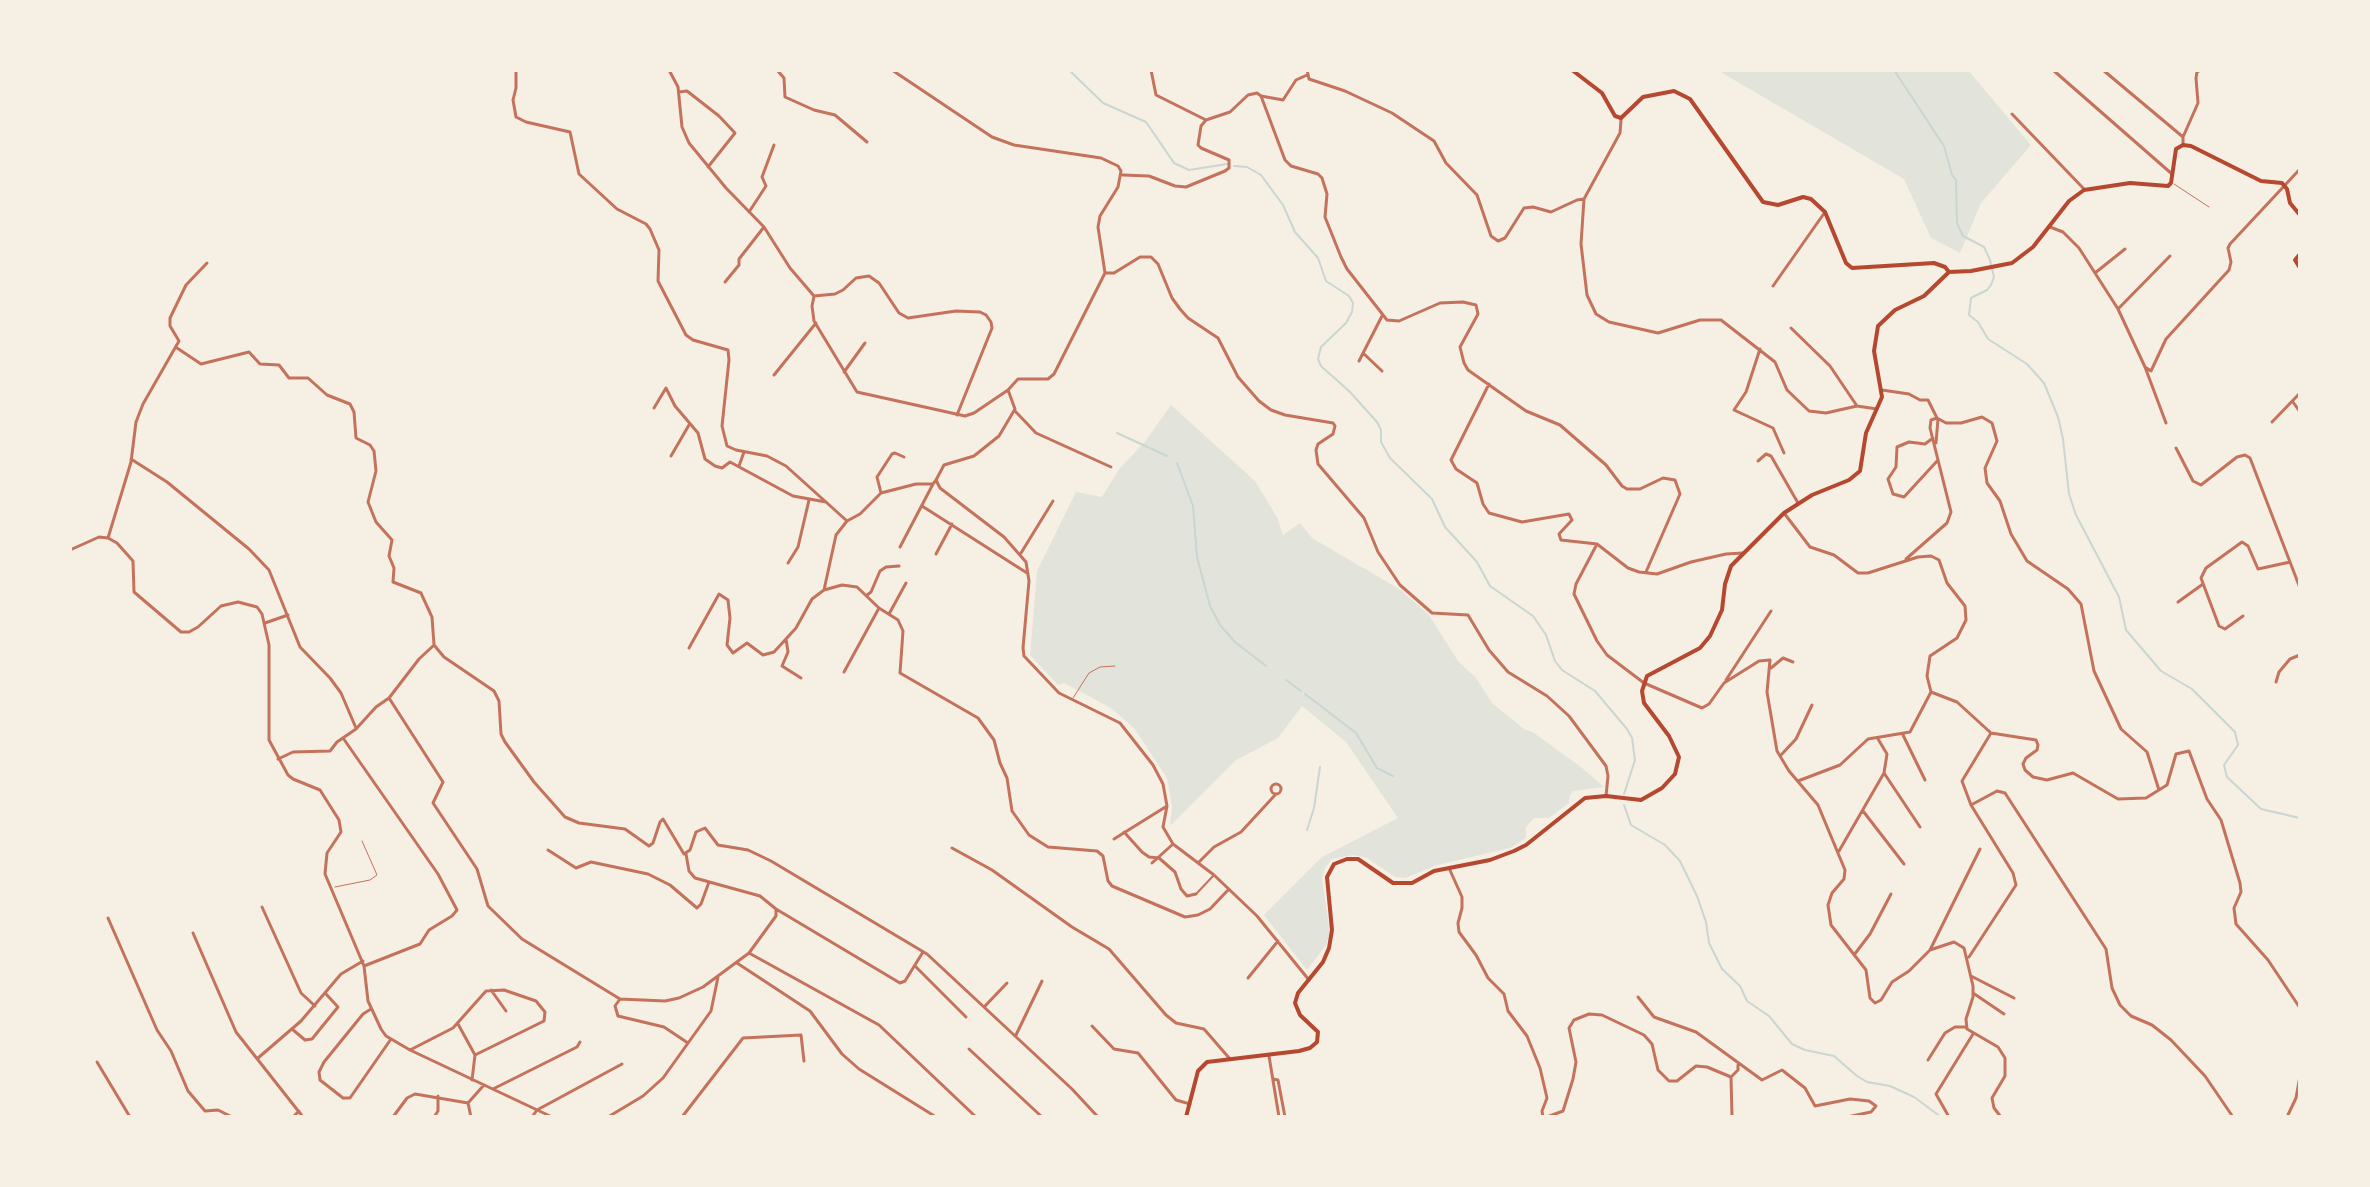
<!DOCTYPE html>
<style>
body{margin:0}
#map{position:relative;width:2370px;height:1187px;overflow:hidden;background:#f6efe4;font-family:Rubik,sans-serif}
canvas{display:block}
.frame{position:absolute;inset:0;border:72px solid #f6efe4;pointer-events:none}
</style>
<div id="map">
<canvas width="2370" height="1187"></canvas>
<div class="frame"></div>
</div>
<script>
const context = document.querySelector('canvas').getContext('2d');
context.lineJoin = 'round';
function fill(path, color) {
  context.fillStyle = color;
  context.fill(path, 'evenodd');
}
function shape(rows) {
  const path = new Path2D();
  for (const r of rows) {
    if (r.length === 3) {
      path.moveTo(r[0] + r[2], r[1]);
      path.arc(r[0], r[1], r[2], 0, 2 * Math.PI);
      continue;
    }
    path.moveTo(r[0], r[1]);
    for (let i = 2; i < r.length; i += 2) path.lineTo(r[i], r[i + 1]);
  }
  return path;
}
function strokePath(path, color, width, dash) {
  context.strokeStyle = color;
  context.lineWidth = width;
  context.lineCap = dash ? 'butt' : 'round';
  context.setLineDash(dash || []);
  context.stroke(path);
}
const green = shape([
 [1717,70,1968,70,2031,145,1981,203,1960,253,1931,238,1904,179],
 [1171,405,1255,481,1277,517,1283,535,1300,523,1312,538,1401,590,1429,615,1458,661,1476,678,1492,703,1524,729,1534,733,1581,767,1604,787,1573,791,1569,797,1569,803,1549,818,1534,818,1526,827,1526,838,1510,848,1437,865,1405,878,1395,877,1367,858,1353,855,1332,859,1325,868,1322,878,1330,933,1326,945,1307,970,1264,915,1322,857,1398,818,1346,742,1302,706,1278,738,1236,760,1170,826,1172,806,1167,778,1134,728,1111,708,1064,683,1058,685,1030,655,1037,571,1076,492,1102,497,1119,469,1144,443]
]);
const stream = shape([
 [1069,70,1103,103,1146,122,1174,163,1189,170,1227,164],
 [1894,70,1944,146,1952,175,1956,180,1957,223,1963,236,1984,247,1990,260,1994,277,1991,285,1987,290,1971,298,1969,315,1978,322,1988,339,2027,364,2044,383,2058,417,2063,439,2069,494,2076,515,2119,597,2126,630,2161,671,2192,689,2235,732,2238,745,2224,765,2227,777,2261,809,2300,818],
 [1234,166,1247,167,1261,175,1283,205,1295,232,1318,258,1326,281,1349,296,1353,303,1352,312,1346,323,1321,347,1318,359,1321,366,1350,392,1377,422,1381,430,1381,442,1390,458,1432,499,1445,527,1477,562,1490,586,1533,616,1546,635,1555,661,1562,670,1595,691,1627,729,1632,738,1635,760,1624,794],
 [1117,433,1167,456],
 [1177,463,1193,506,1197,557,1210,606,1220,625,1235,642,1266,666],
 [1286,680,1301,691],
 [1305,694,1356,733,1377,768,1393,776],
 [1624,805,1631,825,1665,845,1680,861,1697,896,1706,922,1709,943,1722,969,1740,986,1747,1001,1769,1016,1792,1044,1805,1050,1834,1056,1857,1076,1867,1082,1890,1086,1914,1097,1941,1117],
 [1307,830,1314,808,1320,767]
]);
const service = shape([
 [2174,184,2209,207],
 [1073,698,1089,673,1100,667,1115,666],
 [335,887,370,880,377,875,362,841]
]);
const pedestrian = shape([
 [1197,893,1214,875]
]);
const minor = shape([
 [516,70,516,88,513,100,516,117,526,122,570,132,579,174,617,209,646,224,650,229,659,250,658,281,686,335,693,340,728,350,729,360,722,426,727,446,736,450,767,456,786,466,847,521],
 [669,70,678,87,682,127,689,143,726,188,764,227,790,268,814,296],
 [777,70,784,78,785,97,814,110,835,115,867,142],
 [892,70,992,137,1014,145,1101,158,1118,166,1121,171,1118,187,1100,216,1098,227,1105,273,1054,374,1048,379,1018,379,1008,390,1015,409,999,436,974,456,944,465,936,480,940,488,1004,537,1026,562,1029,581,1023,648,1024,656,1059,693,1120,723,1153,765,1163,784,1167,806,1163,827,1173,844,1214,875,1257,916,1309,980],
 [1151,70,1156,95,1206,120,1230,112,1248,95,1257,93,1261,96,1285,160,1291,166,1318,174,1322,178,1327,194,1325,217,1341,257,1347,269,1387,320,1399,321,1440,303,1463,302,1476,305,1478,314,1460,347,1464,363,1468,370,1526,411,1560,425,1606,465,1622,486,1627,489,1640,489,1663,478,1675,480,1680,494,1646,572],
 [1307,70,1309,79,1345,91,1392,113,1434,141,1446,163,1477,195,1491,236,1498,241,1505,238,1524,208,1533,207,1551,212,1577,200,1584,199],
 [2053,70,2172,174],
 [2103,70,2183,137],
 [679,92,687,91,719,116,735,133,708,167],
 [1261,96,1283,100,1296,80,1307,75],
 [2012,114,2084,189],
 [1621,120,1620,133,1584,199,1581,244,1587,295,1596,314,1609,322,1658,333,1700,320,1721,320,1775,362,1787,390,1809,411,1826,413,1857,406,1877,409],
 [2300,132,2300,142],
 [2183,145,2183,137,2198,103,2196,78,2197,72,2201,70],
 [1123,175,1149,176,1175,186,1186,187,1225,171,1229,168,1229,160,1201,148,1198,145,1201,126,1206,120],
 [749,212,766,186,762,177,774,145],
 [2050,227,2063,232,2079,248,2118,309,2145,367,2166,423],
 [1105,273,1114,273,1140,257,1151,257,1158,264,1172,298,1180,309,1188,318,1218,338,1238,377,1259,401,1271,410,1285,415,1333,423,1335,426,1333,434,1318,444,1316,450,1318,464,1364,518,1378,552,1400,585,1432,613,1468,615,1489,650,1508,672,1547,696,1569,716,1606,766,1608,776,1606,796],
 [2095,273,2125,249],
 [725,282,739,265,739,259,764,227],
 [1773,286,1825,212],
 [814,296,835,294,843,290,856,278,869,276,879,283,899,313,908,318,956,311,980,312,986,315,991,322,992,328,957,415],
 [814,296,812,306,814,321,857,392,965,416,974,413,1008,390],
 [2119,308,2170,256],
 [1791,328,1830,366,1857,406],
 [177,348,201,364,249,352,260,364,279,365,289,378,308,378,327,395,350,404,354,412,356,438,370,445,374,451,376,471,368,502,376,522,392,540,389,556,394,568,393,582,421,593,432,617,434,645,444,657,494,691,499,701,501,734,505,742,534,782,565,817,579,823,625,829,649,846,653,843,660,822,663,819,684,854,690,850,696,832,705,828,718,845,748,850,771,861,927,954,1072,1089,1098,1117],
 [1760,349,1746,392,1734,410,1773,428,1784,453],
 [1363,353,1382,371],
 [1359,361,1382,316],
 [2145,367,2151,371,2166,339,2229,270,2231,262,2228,248,2230,244,2300,169],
 [844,372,865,343],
 [774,375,816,323],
 [1489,384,1451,460,1456,469,1477,483,1483,504,1489,513,1522,522,1569,514,1572,520,1559,534,1561,540,1597,544,1628,568,1639,572,1657,574,1691,562,1726,554,1743,553],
 [1882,390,1909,394,1920,400,1928,400,1937,418,1946,423,1961,423,1982,417,1992,423,1997,441,1985,468,1987,483,2000,501,2011,534,2027,561,2068,589,2081,604,2094,671,2121,729,2147,752,2159,790],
 [2293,402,2300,412],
 [654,408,666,388,675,406,698,433,705,459,715,466,722,468,730,462,793,496,826,502],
 [1015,411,1036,433,1111,467],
 [2272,422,2300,393],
 [1933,438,1925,444,1909,442,1897,447,1896,467,1888,479,1893,494,1904,497,1938,460],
 [1936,443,1938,419],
 [2176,448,2193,481,2201,485,2237,457,2245,455,2250,458,2300,588],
 [671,456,689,425],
 [131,459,167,482,249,549,269,570,300,647,330,678,341,693,356,728],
 [1758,461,1766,454,1771,456,1798,503],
 [739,466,744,452],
 [881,493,877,477,892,454,895,453,904,457],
 [922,506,1027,573],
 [1784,513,1810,547,1834,555,1858,573,1868,573,1918,557,1931,556,1939,560,1947,583,1965,606,1966,620,1957,638,1930,656,1927,676,1931,692,1957,702,1991,733,2036,740,2038,745,2037,750,2026,758,2023,764,2025,770,2033,777,2047,780,2073,773,2118,799,2146,798,2167,785,2176,754,2189,751,2207,799,2221,820,2240,883,2241,892,2234,908,2236,924,2268,960,2300,1008],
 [108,538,131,462,136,422,143,404,179,341,170,326,170,318,186,285,207,263],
 [1597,544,1576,584,1574,594,1597,641,1607,655,1644,683,1702,708,1709,704,1724,683,1759,661,1770,660,1767,692,1777,751,1789,771,1818,805,1845,870,1844,879,1832,893,1828,905,1831,925,1866,970,1870,998,1875,1003,1881,1000,1892,982,1909,971,1930,950,1954,942,1964,948,1973,986,1973,997,1966,1019,1967,1029,1998,1047,2005,1058,2005,1076,1992,1098,1994,1108,2001,1117],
 [900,547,933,484],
 [70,550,99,537,108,538,117,543,133,561,134,592,181,632,189,632,198,627,221,606,238,602,257,607,262,614,269,645,269,740,288,775,293,779,320,790,339,820,341,832,327,853,325,874,364,966,368,1001,381,1029,386,1036,410,1050,552,1117],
 [1021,553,1053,501],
 [936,554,952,524],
 [1906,559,1947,523,1951,512,1930,428,1931,420,1937,418],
 [788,563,798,547,809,500],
 [824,590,842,585,857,587,879,608,898,620,903,631,900,673,978,718,994,740,1000,763,1007,778,1012,811,1029,835,1048,847,1097,851,1103,856,1108,881,1112,886,1185,917,1198,915,1210,909,1229,889],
 [867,595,871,592,880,571,886,567,899,566],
 [2178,602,2203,584],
 [889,614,906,583],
 [2243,616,2225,629,2219,626,2201,578,2206,568,2242,542,2248,546,2258,569,2290,562],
 [265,623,288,615],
 [786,639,788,652,782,666,801,678],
 [689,648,719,594,728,600,730,618,727,645,733,653,747,643,763,655,774,652,796,628,812,599,824,590,836,535,847,521,860,514,881,493,916,484,933,484,936,480],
 [1771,668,1783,658,1793,662],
 [844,672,879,608],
 [1726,680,1771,611],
 [2276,682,2279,672,2290,659,2300,655],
 [389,698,419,659,433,646],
 [1903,735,1925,780],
 [343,738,438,874,457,910,452,916,429,930,420,944,364,966],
 [1781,755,1796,739,1812,705],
 [278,759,293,752,330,751,337,742,356,729,376,707,389,698,443,782,433,803,477,869,488,906,522,939,620,999,665,1001,679,998,703,987,749,953,776,916,776,909],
 [1884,773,1920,827],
 [1798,781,1840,765,1868,739,1910,732,1931,692],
 [1276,789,5],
 [1971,805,1997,791,2005,793,2106,949,2112,988,2120,1005,2131,1016,2152,1025,2171,1040,2205,1076,2233,1117],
 [1863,811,1904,864],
 [1124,832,1142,852,1149,857,1159,858,1175,872,1181,889,1187,896,1196,894],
 [1114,839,1167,806],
 [952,848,992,870,1072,927,1109,949,1166,1015,1176,1023,1204,1029,1230,1059],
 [548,850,576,868,591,862,648,874,670,885,697,908,701,904,709,882],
 [1839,851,1884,773,1887,754,1878,739],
 [686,854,689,871,695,878,760,896,776,909,900,983,905,981,923,952],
 [1199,862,1214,847,1241,832,1276,794],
 [1152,863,1173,844],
 [1449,868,1462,897,1462,908,1458,923,1459,932,1476,955,1488,978,1504,994,1508,1011,1527,1036,1540,1068,1547,1098,1542,1111,1543,1117],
 [262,907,301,993,315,1006],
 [108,918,157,1030,171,1051,188,1091,205,1111,218,1110,232,1117],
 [193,933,236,1032,303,1117],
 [1930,950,1980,849],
 [749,953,879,1025,976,1117],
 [1854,955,1870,934,1891,894],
 [1969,957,2016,885,2013,873,1971,805,1962,781,1991,733],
 [737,963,810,1011,842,1054,859,1069,936,1117],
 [915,966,966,1017],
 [1971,976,2014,998],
 [1248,978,1278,941],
 [491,990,506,1011],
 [1973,993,2004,1014],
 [1638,997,1654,1017,1696,1032,1762,1080,1782,1070,1805,1088,1815,1106,1850,1099,1869,1101,1876,1106,1871,1112,1847,1117],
 [620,999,615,1006,618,1016,664,1027,688,1043],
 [985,1006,1007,983],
 [371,1009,363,1014,324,1062,319,1072,320,1080,343,1098,350,1098,391,1039],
 [458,1024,475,1055],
 [1092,1026,1114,1049,1138,1053,1176,1100,1190,1104],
 [292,1029,305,1040,312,1039,338,1007,326,994],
 [1016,1035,1042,981],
 [969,1049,1042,1117],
 [410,1050,453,1028,486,991,504,990,536,1001,545,1012,544,1021,475,1055,472,1080],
 [1269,1056,1279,1117],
 [258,1058,301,1021,341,974,363,961],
 [1928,1060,1945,1033,1955,1027,1966,1027],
 [97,1062,130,1117],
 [1731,1077,1738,1070,1738,1065],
 [1273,1079,1278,1080,1285,1117],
 [493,1089,577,1047,580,1042],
 [468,1103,484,1085],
 [468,1103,471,1117],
 [293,1117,299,1111],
 [393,1117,407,1098,415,1094,468,1103],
 [434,1117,438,1111,438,1096],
 [532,1117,537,1110,622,1064],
 [608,1117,643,1096,663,1078,711,1011,718,977],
 [682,1117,743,1038,801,1035,804,1061],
 [1547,1117,1563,1111,1573,1079,1576,1062,1569,1028,1574,1020,1589,1014,1602,1015,1644,1035,1652,1044,1658,1070,1669,1081,1677,1081,1696,1066,1707,1067,1731,1077,1732,1117],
 [1949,1117,1936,1094,1973,1034],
 [2287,1117,2296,1098,2300,1076]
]);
const secondary = shape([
 [1572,70,1602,93,1615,116,1621,118,1643,97,1674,91,1690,99,1763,202,1778,205,1803,197,1811,199,1825,212,1846,263,1852,268,1934,263,1945,267,1949,272,1971,271,2012,263,2033,247,2069,201,2084,190,2130,183,2168,186,2171,183,2176,149,2183,145,2191,146,2261,181,2282,183,2287,189,2290,203,2300,215],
 [2300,254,2295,260,2300,268],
 [1186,1117,1198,1071,1207,1062,1299,1051,1310,1048,1317,1042,1318,1032,1300,1015,1295,1003,1298,993,1323,962,1329,948,1332,930,1327,877,1334,864,1347,859,1358,859,1393,883,1412,883,1434,871,1490,860,1514,851,1526,845,1585,798,1606,796,1641,800,1662,788,1675,774,1679,757,1669,736,1644,703,1642,691,1647,676,1700,648,1710,636,1722,610,1725,584,1731,566,1784,513,1812,495,1849,480,1860,471,1866,433,1882,397,1874,351,1878,326,1895,310,1924,296,1949,272]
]);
fill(green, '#e2e4dc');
strokePath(stream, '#c9d6d2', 2);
strokePath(service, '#c5725c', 1);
strokePath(pedestrian, '#c5725c', 2);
strokePath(minor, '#c5725c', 3);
strokePath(secondary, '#b5482f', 4);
</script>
